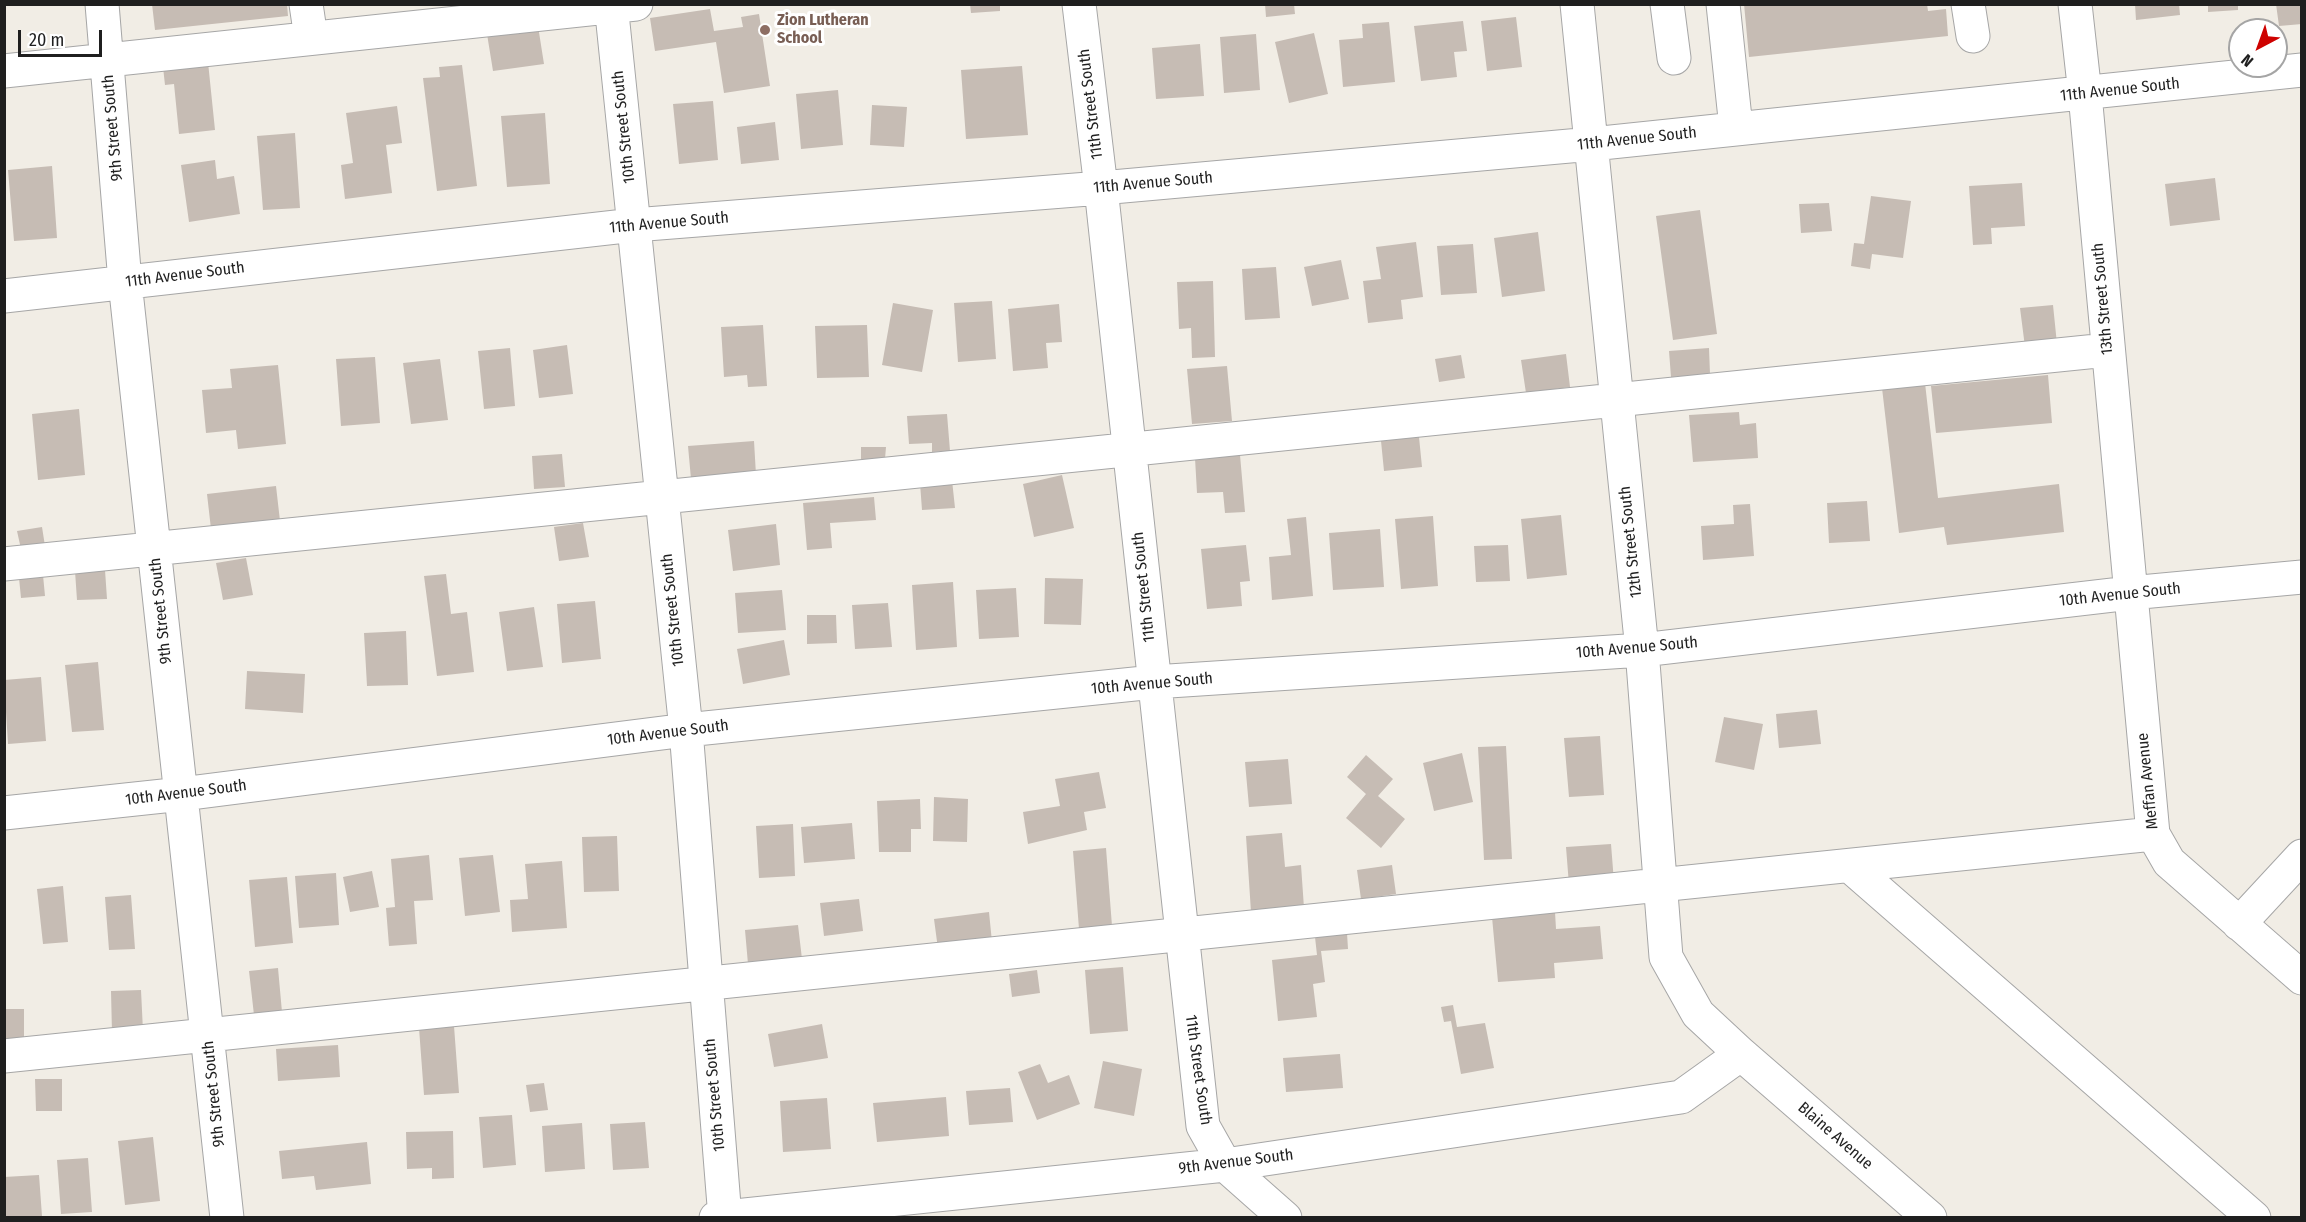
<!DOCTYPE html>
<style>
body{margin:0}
#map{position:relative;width:2306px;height:1222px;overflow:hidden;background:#f1ede5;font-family:"Fira Sans Condensed",sans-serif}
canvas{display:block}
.frame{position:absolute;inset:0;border:6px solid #1f1f1f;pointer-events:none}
.north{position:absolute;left:2228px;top:18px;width:60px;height:60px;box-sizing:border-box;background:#fff;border:2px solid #a5a5a5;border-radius:50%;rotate:221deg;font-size:16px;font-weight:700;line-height:24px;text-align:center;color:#1f1f1f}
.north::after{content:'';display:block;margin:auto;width:21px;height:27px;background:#ce0200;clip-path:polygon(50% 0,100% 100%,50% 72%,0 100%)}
.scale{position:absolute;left:18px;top:30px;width:84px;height:27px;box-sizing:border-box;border:3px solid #1f1f1f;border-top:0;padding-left:8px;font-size:18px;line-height:21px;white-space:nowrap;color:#1f1f1f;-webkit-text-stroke:4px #fff;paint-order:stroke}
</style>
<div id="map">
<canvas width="2306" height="1222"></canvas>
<div class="frame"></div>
<div class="north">N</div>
<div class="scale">20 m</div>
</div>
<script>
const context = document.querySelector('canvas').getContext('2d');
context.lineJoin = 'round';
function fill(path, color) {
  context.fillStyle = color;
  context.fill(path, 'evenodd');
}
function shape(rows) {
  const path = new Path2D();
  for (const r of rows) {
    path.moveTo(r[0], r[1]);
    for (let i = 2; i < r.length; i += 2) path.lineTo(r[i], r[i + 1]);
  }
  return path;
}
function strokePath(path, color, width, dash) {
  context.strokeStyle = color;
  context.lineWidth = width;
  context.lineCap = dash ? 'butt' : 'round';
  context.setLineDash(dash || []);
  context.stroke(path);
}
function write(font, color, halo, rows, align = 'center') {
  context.font = font + ' "Fira Sans Condensed",sans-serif';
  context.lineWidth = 6;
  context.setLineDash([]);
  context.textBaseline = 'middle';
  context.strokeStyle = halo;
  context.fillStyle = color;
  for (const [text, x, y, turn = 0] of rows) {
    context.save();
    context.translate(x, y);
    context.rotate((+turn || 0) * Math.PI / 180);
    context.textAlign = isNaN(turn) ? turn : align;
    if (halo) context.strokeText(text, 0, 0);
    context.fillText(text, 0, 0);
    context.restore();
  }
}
const building = shape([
 [152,4,287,4,288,16,155,30],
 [970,4,1000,4,1000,11,971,13],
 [1265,4,1294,4,1295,14,1266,17],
 [1744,4,1927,4,1928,11,1946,9,1948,36,1749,57],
 [2135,4,2179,4,2180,15,2136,20],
 [2208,4,2238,4,2238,10,2208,12],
 [2276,4,2302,4,2302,24,2279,26],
 [710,9,714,31,743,27,741,17,759,14,770,86,724,93,716,42,655,51,650,18],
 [1516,17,1522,67,1487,71,1481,21],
 [1463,21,1467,51,1454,52,1457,77,1421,81,1414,26],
 [1389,22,1395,82,1343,87,1339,40,1363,38,1362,24],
 [538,26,544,64,493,71,487,34],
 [1314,33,1328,94,1289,103,1275,42],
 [1256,34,1260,90,1224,93,1220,37],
 [1200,44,1204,96,1156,99,1152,48],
 [208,62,215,130,179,134,174,84,165,85,163,67],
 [462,65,477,186,437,191,423,78,440,77,439,67],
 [1022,66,1028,135,966,139,961,70],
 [838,90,843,145,801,149,796,94],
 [713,101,718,160,679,164,673,104],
 [872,105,907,107,904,147,870,145],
 [397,106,402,143,386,145,392,193,345,199,341,165,353,163,346,113],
 [545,113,550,184,507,187,501,116],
 [775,122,779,160,741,164,737,127],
 [295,133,300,208,263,210,257,136],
 [215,160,217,179,234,176,240,214,189,222,181,165],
 [52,166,57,238,14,241,8,170],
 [2215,178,2220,220,2170,226,2165,184],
 [2022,183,2025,226,1991,228,1992,244,1973,245,1969,186],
 [1871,196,1911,201,1903,258,1872,254,1870,269,1851,266,1854,243,1864,244],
 [1829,203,1832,231,1801,233,1799,204],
 [1700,210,1717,334,1673,340,1656,216],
 [1538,232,1545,291,1502,297,1494,238],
 [1416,242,1423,297,1401,300,1403,319,1368,323,1363,281,1381,279,1376,247],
 [1473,244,1477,293,1441,295,1437,246],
 [1341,260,1349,299,1312,306,1304,267],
 [1276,267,1280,318,1245,320,1242,269],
 [1213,281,1215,357,1192,358,1191,328,1179,329,1177,282],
 [992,301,996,359,958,362,954,303],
 [893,303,933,310,922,372,882,365],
 [1059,304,1062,342,1046,343,1048,368,1013,371,1008,309],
 [2053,305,2057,344,2025,347,2020,308],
 [763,325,767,386,748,387,747,375,724,377,721,327],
 [867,325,869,377,817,378,815,326],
 [567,345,573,394,539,398,533,350],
 [510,348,515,406,484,409,478,351],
 [1709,348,1710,374,1671,377,1669,351],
 [1566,354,1570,387,1526,393,1521,360],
 [1461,355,1465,378,1439,382,1435,359],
 [375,357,380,423,341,426,336,359],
 [440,359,448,420,411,424,403,363],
 [278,365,286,444,238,449,236,430,206,433,202,390,232,388,230,369],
 [1227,366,1232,421,1192,424,1187,369],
 [2048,375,2052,423,1936,433,1931,386],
 [1925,383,1938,498,2059,484,2064,532,1947,545,1944,527,1899,533,1882,388],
 [79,409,85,475,38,480,32,414],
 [1739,412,1740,425,1756,423,1758,458,1693,462,1689,415],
 [947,414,950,451,932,452,932,443,909,444,907,416],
 [1419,437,1422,467,1384,471,1381,441],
 [754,441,756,475,691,479,688,446],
 [861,447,886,447,885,459,861,459],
 [562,454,565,487,534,489,532,456],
 [1240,455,1245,512,1225,513,1223,492,1197,493,1195,458],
 [1062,475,1074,528,1034,537,1023,484],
 [952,480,955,508,922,510,920,483],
 [276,486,280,521,211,529,207,494],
 [874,497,876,520,830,523,832,548,807,550,803,503],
 [1867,501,1870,541,1829,543,1827,503],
 [1750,504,1754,556,1703,560,1701,526,1734,524,1733,505],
 [1561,515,1567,575,1527,579,1521,519],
 [1433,516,1438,586,1401,589,1395,519],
 [1306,517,1313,596,1272,600,1269,557,1291,555,1287,519],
 [583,523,589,557,559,561,554,527],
 [776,524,780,565,733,571,728,530],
 [42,527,45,546,21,549,17,531],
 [1380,529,1384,587,1333,590,1329,533],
 [1246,545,1250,581,1240,582,1242,606,1207,609,1201,549],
 [1508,545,1510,581,1476,582,1474,546],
 [246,558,253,595,223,600,216,563],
 [105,570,107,599,77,600,75,571],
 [446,574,451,614,467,612,474,672,437,676,424,576],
 [43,575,45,596,21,598,19,578],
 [1045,578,1083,579,1081,625,1044,624],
 [953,582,957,647,916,650,912,585],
 [1016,588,1019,637,979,639,976,590],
 [782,590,786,630,738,633,735,593],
 [595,601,601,659,562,663,557,604],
 [888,603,892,647,855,649,852,605],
 [534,607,543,667,507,671,499,612],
 [807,615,836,615,837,643,807,644],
 [406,631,408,685,367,686,364,633],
 [784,640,790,675,743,684,737,649],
 [98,662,104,730,72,732,65,665],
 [247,671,305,674,303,713,245,709],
 [41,677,46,741,8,744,4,680],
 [1817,710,1821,744,1779,748,1776,714],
 [1724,717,1763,724,1754,770,1715,762],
 [1600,736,1604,795,1569,797,1564,738],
 [1506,746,1512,859,1484,860,1478,747],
 [1462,753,1473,802,1434,811,1423,763],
 [1366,755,1393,779,1378,796,1405,819,1381,848,1346,818,1366,794,1347,777],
 [1288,759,1292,804,1249,807,1245,762],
 [1099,772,1106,808,1084,812,1087,830,1028,844,1023,812,1060,806,1055,779],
 [934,797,968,799,967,842,933,841],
 [920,799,921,829,911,829,911,852,879,852,877,801],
 [852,823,855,859,804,863,801,827],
 [793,824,795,876,759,878,756,826],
 [1282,833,1285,867,1301,865,1304,908,1251,912,1246,836],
 [617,836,619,891,584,892,582,837],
 [1611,844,1614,882,1569,885,1566,847],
 [1106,848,1112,926,1079,929,1073,851],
 [429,855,433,900,414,901,417,944,389,946,386,908,395,907,391,859],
 [493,855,500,912,465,916,459,858],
 [562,861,567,928,512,932,510,900,528,899,525,864],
 [1392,865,1396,894,1361,899,1357,870],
 [372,871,379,907,350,912,343,877],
 [336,873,339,925,299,928,295,876],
 [287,877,293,943,255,947,249,880],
 [63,886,68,942,43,944,37,889],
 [131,895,135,949,109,950,105,897],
 [859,899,863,931,824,936,820,903],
 [989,912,992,942,938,949,934,919],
 [1555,912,1556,929,1600,926,1603,959,1554,963,1555,978,1498,982,1492,917],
 [798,925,802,959,748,964,745,930],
 [1347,933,1348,949,1321,951,1325,982,1313,984,1317,1017,1278,1021,1272,960,1317,955,1315,937],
 [1123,967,1128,1031,1090,1034,1085,970],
 [278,968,282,1012,254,1015,249,971],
 [1037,970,1040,993,1012,997,1009,974],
 [141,990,143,1031,112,1033,111,991],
 [1453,1005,1457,1027,1485,1023,1494,1068,1461,1074,1451,1021,1444,1022,1441,1007],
 [4,1009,24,1009,24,1042,4,1042],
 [822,1024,828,1058,774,1067,768,1034],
 [454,1026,459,1093,424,1095,419,1028],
 [338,1045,340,1077,278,1081,276,1049],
 [1340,1054,1343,1088,1286,1092,1283,1058],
 [1103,1061,1142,1069,1134,1116,1094,1108],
 [1040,1064,1048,1083,1069,1075,1080,1104,1037,1120,1018,1072],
 [35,1079,62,1079,62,1111,36,1111],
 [544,1083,548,1110,530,1112,526,1085],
 [1010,1088,1013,1122,969,1125,966,1091],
 [946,1097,949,1136,877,1142,873,1103],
 [827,1098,831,1149,783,1152,780,1101],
 [512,1115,516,1165,483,1168,479,1117],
 [645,1122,649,1168,613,1170,610,1124],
 [582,1123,585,1169,545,1172,542,1126],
 [453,1131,454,1178,432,1179,432,1168,407,1169,406,1132],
 [153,1137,160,1201,125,1205,118,1141],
 [367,1142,371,1184,316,1190,314,1176,282,1179,279,1151],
 [88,1158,92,1212,61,1214,57,1160],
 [39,1175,42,1216,4,1218,4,1177]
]);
const minor = shape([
 [102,4,125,282,227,1218],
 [306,4,311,38],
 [611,4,686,730,725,1218],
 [1079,4,1101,188,1203,1126,1225,1165,1285,1218],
 [1577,4,1642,650,1666,957,1698,1014,1741,1054,1930,1218],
 [1667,4,1674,58],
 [1723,4,1736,128],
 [1968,4,1973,36],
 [2075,4,2085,94,2153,834,2169,862,2302,978],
 [4,71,636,4],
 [4,296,634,225,1101,188,1592,144,2302,70],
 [4,564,2107,350],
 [4,813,182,794,686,730,1154,682,1642,650,2130,593,2302,577],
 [1850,866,2254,1218],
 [2239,924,2302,856],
 [4,1056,2153,834],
 [716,1218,1225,1165,1681,1097,1741,1054]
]);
const markers = [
 [765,30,6,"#8d6e63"]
];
const educationNames = [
 ["Zion Lutheran",777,21],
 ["School",777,39]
];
const streetNames = [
 ["11th Avenue South",2120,90,-6],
 ["11th Street South",1091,104,-97],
 ["10th Street South",624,127,-96],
 ["9th Street South",113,128,-95],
 ["11th Avenue South",1637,139,-6],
 ["11th Avenue South",1153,183,-5],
 ["11th Avenue South",669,223,-5],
 ["11th Avenue South",185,275,-7],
 ["13th Street South",2103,299,-95],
 ["12th Street South",1631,542,-96],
 ["11th Street South",1144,587,-96],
 ["10th Avenue South",2120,595,-6],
 ["10th Street South",673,610,-96],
 ["9th Street South",161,611,-96],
 ["10th Avenue South",1637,648,-5],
 ["10th Avenue South",1152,684,-5],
 ["10th Avenue South",668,733,-7],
 ["Meffan Avenue",2148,781,-96],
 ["10th Avenue South",186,793,-7],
 ["11th Street South",1198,1070,82],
 ["9th Street South",214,1094,-96],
 ["10th Street South",715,1095,-95],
 ["Blaine Avenue",1835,1136,41],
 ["9th Avenue South",1236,1162,-7]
];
fill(building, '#c6bcb4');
strokePath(minor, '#a6a6a6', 35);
strokePath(minor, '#fff', 33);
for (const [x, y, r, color] of markers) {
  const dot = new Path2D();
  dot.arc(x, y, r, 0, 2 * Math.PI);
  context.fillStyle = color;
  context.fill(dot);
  strokePath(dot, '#fff', 2);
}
write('bold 16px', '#785e54', '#fff', educationNames, 'left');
write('16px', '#1f1f1f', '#fff', streetNames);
</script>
